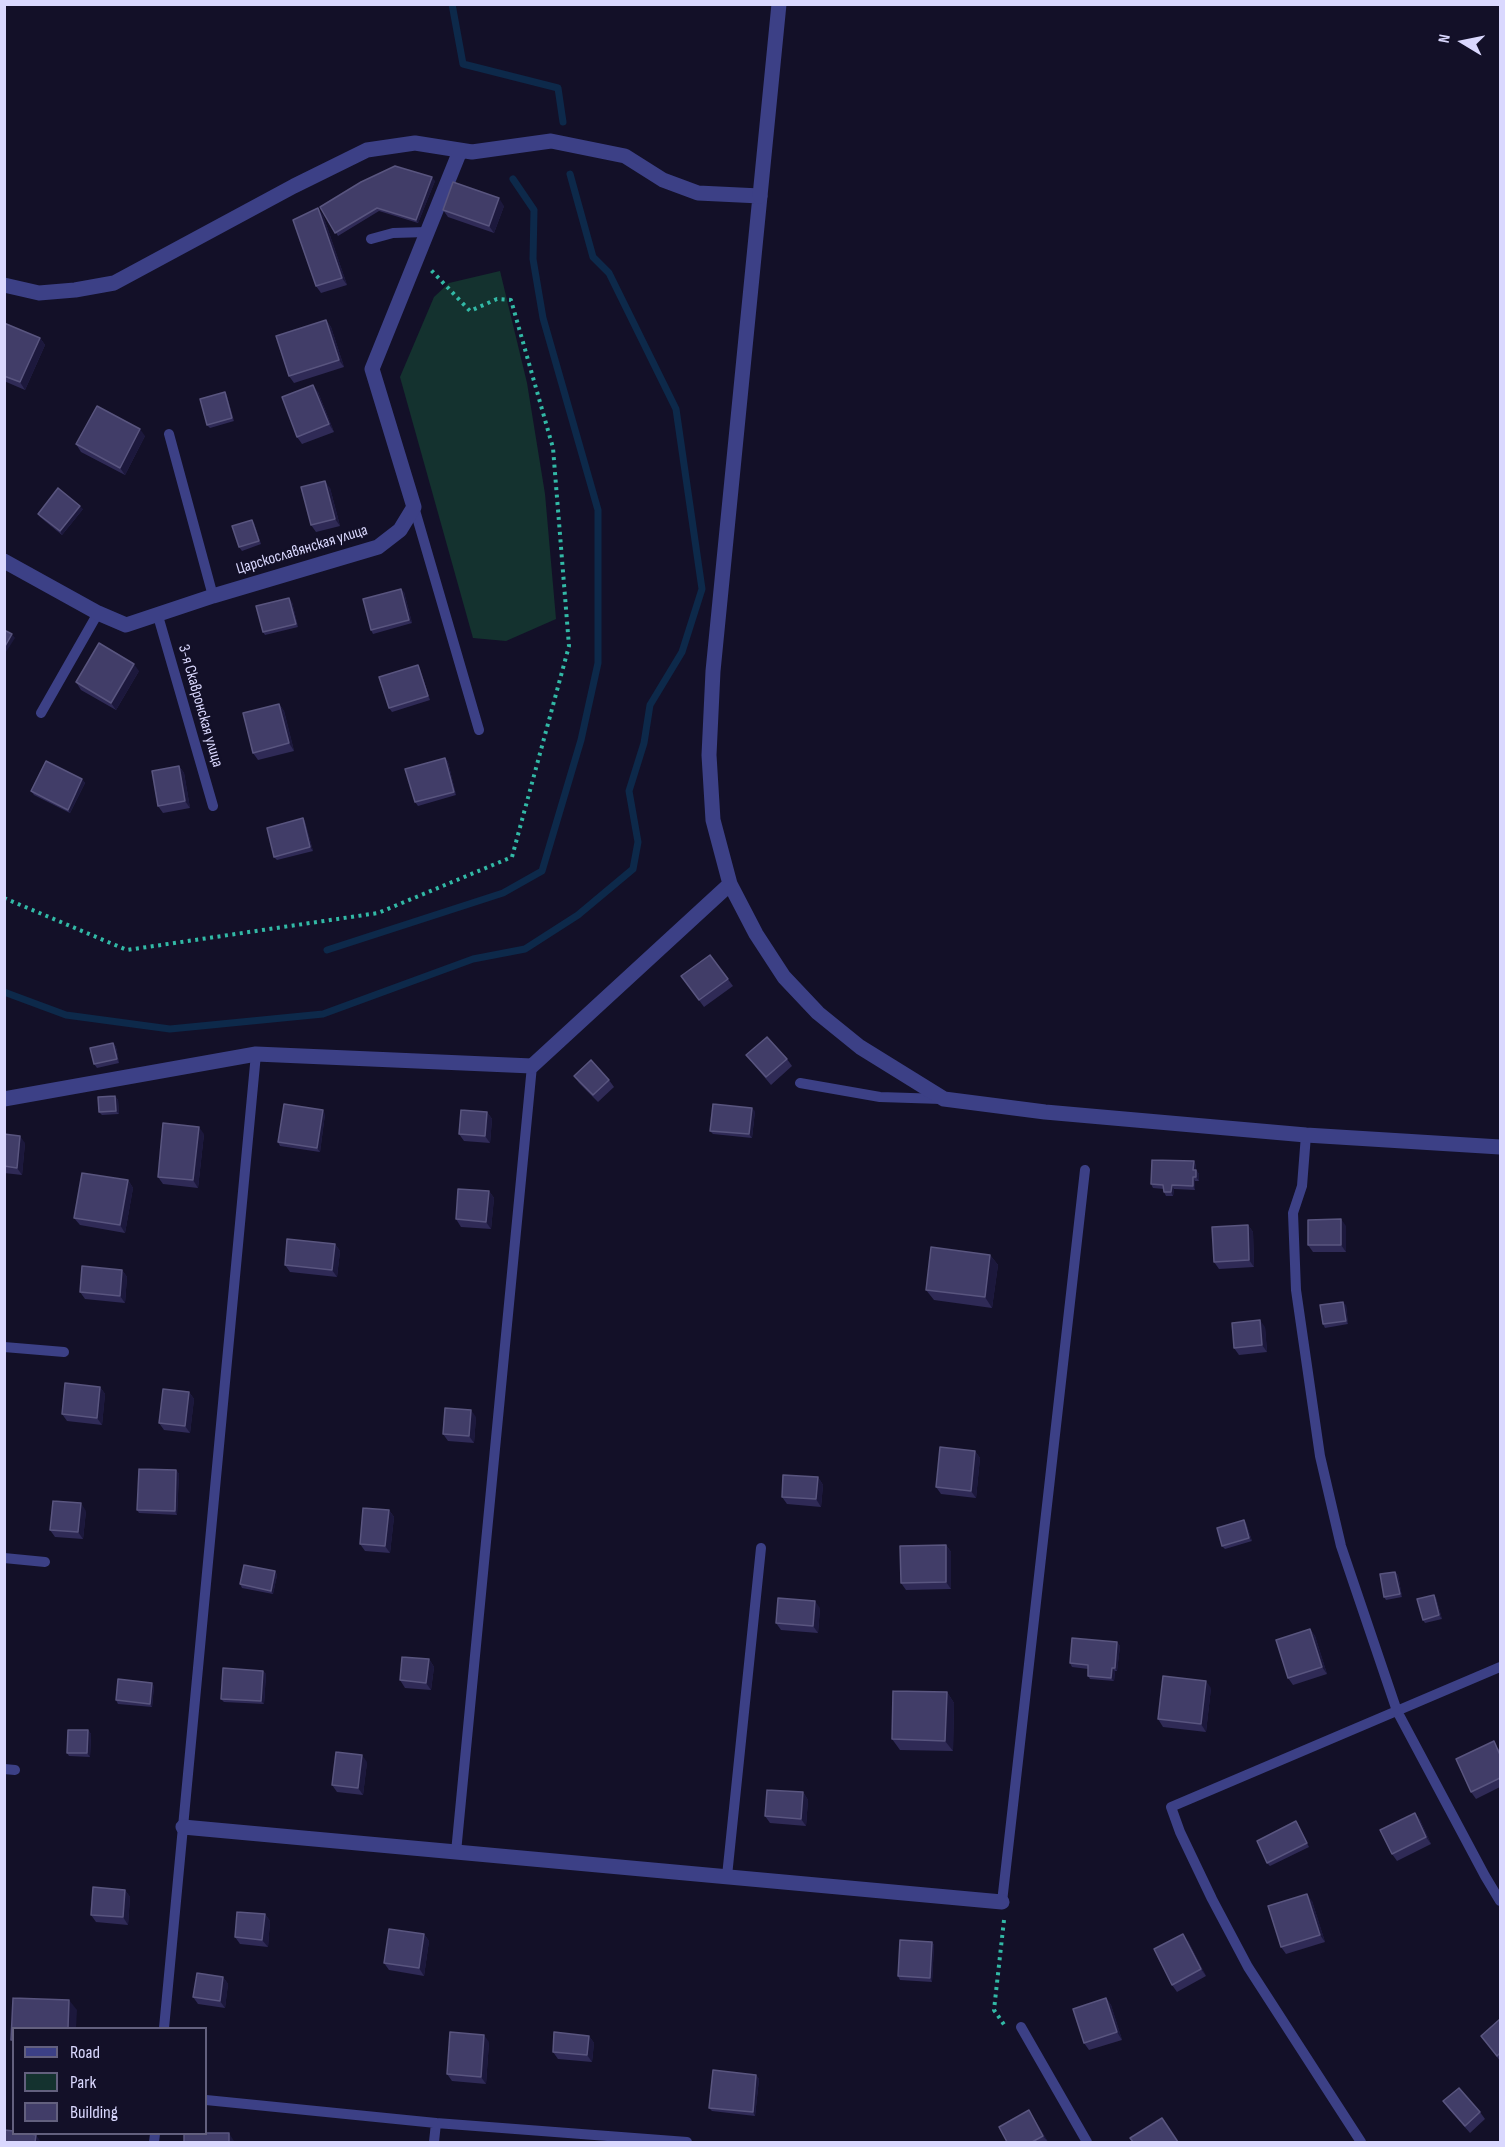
<!DOCTYPE html>
<meta charset="utf-8">
<style>
body{margin:0}
#map{position:relative;width:1505px;height:2147px;overflow:hidden;background:#131028;font-family:"Sofia Sans Condensed",sans-serif}
canvas{display:block}
.frame{position:absolute;inset:0;border:6px solid #dad8fe;pointer-events:none}
.legend{position:absolute;left:12px;top:2027px;width:195px;height:108px;box-sizing:border-box;background:#131028;border:2px solid #63607e;margin:0;padding:8px 10px;list-style:none;font-size:18px;color:#dad8fe}
.legend li{display:flex;align-items:center;gap:12px;height:30px}
.legend b{width:30px;border:2px solid #63607e}
.north{position:absolute;left:1433px;top:12px;width:60px;height:60px;-webkit-text-stroke:4px #131028;paint-order:stroke;rotate:280deg;font-size:16px;font-weight:700;line-height:24px;text-align:center;color:#dad8fe}
.north::after{content:'';display:block;margin:auto;width:21px;height:27px;background:#dad8fe;clip-path:polygon(50% 0,100% 100%,50% 72%,0 100%)}
</style>
<div id="map">
<canvas width="1505" height="2147"></canvas>
<div class="frame"></div>
<ul class="legend">
<li><b style="height:8px;background:#3c4086"></b>Road</li>
<li><b style="height:16px;background:#14322f"></b>Park</li>
<li><b style="height:16px;background:#413d68"></b>Building</li>
</ul>
<div class="north">N</div>
</div>
<script>
const context = document.querySelector('canvas').getContext('2d');
context.lineJoin = 'round';
function fill(path, color) {
  context.fillStyle = color;
  context.fill(path, 'evenodd');
}
function shape(rows) {
  const path = new Path2D();
  for (const r of rows) {
    path.moveTo(r[0], r[1]);
    for (let i = 2; i < r.length; i += 2) path.lineTo(r[i], r[i + 1]);
  }
  return path;
}
function strokePath(path, color, width, dash) {
  context.strokeStyle = color;
  context.lineWidth = width;
  context.lineCap = dash ? 'butt' : 'round';
  context.setLineDash(dash || []);
  context.stroke(path);
}
function write(font, color, halo, rows, align = 'center') {
  context.font = font + ' "Sofia Sans Condensed",sans-serif';
  context.lineWidth = 4.5;
  context.setLineDash([]);
  context.textBaseline = 'middle';
  context.strokeStyle = halo;
  context.fillStyle = color;
  for (const [text, x, y, turn = 0] of rows) {
    context.save();
    context.translate(x, y);
    context.rotate((+turn || 0) * Math.PI / 180);
    context.textAlign = isNaN(turn) ? turn : align;
    if (halo) context.strokeText(text, 0, 0);
    context.fillText(text, 0, 0);
    context.restore();
  }
}
const green = shape([
 [500,271,527,383,545,494,556,619,506,641,473,638,400,377,434,297,449,283]
]);
const stream = shape([
 [452,4,463,64,558,88,563,122],
 [327,950,503,893,542,871,581,740,598,663,598,510,543,318,533,259,534,210,513,179],
 [4,992,66,1015,170,1029,323,1014,473,959,525,949,578,915,633,869,638,842,629,791,644,743,650,705,682,652,702,589,676,409,609,273,593,257,570,174]
]);
const path = shape([
 [4,898,127,950,378,913,512,857,569,646,553,448,511,300,497,299,470,311,431,270],
 [1004,1920,994,2010,1005,2026]
]);
const service = shape([
 [371,239,393,233,427,232],
 [169,434,213,596],
 [414,507,479,730],
 [158,616,213,806],
 [41,713,98,613],
 [800,1083,880,1097,942,1099],
 [1306,1135,1302,1186,1293,1213,1296,1290,1320,1456,1341,1546,1397,1711,1485,1876,1500,1901],
 [4,1347,64,1352],
 [4,1558,45,1562],
 [4,1769,15,1770],
 [456,1852,532,1066],
 [727,1876,761,1548],
 [1002,1902,1085,1170],
 [1021,2027,1087,2142],
 [164,2028,256,1054],
 [206,2100,436,2123,687,2142],
 [154,2142,155,2134],
 [434,2142,436,2123],
 [1361,2142,1248,1967,1212,1899,1180,1832,1171,1807,1500,1667]
]);
const minor = shape([
 [4,285,39,293,75,290,114,283,294,186,367,150,415,143,472,152,551,141,625,156,663,180,698,193,760,196,713,671,709,755,713,820,730,884,756,934,784,977,818,1013,860,1047,944,1099,1045,1112,1306,1135,1500,1147],
 [4,561,98,613,126,625,213,596,378,547,400,530,414,507,372,369,460,151],
 [4,1099,256,1054,532,1066,730,884],
 [183,1827,1002,1902]
]);
const tertiary = shape([
 [760,196,779,4]
]);
const wall = shape([
 [435,181,418,223,379,211,338,236,320,207],
 [504,206,494,233,448,217,443,210],
 [323,215,347,285,321,293,316,286],
 [326,320,331,327,344,367,294,383,289,376],
 [4,323,40,338,45,345,25,390,4,381],
 [225,392,227,396,234,421,210,428,207,425],
 [318,392,334,432,302,444,297,437],
 [145,436,125,475,81,452,76,444],
 [330,488,340,526,316,532,311,525],
 [83,509,62,535,40,517,38,514],
 [254,523,261,544,242,551,239,547],
 [404,592,412,623,373,634,371,630],
 [292,602,298,627,265,635,263,632],
 [418,665,420,669,430,700,392,712,389,708],
 [139,671,116,710,81,690,76,682],
 [279,704,284,711,294,751,258,760,253,753],
 [445,758,448,762,456,795,418,806,415,802],
 [179,766,184,773,190,808,163,813,158,806],
 [82,779,85,783,70,813,34,795,31,791],
 [303,818,305,822,313,851,277,860,274,857],
 [710,955,733,986,704,1007,681,976],
 [113,1043,116,1047,119,1063,97,1068,94,1064],
 [746,1055,787,1059,792,1066,771,1085],
 [574,1076,609,1080,614,1087,598,1102,579,1083],
 [115,1096,118,1100,119,1114,102,1115,99,1112],
 [755,1111,752,1138,713,1134,710,1131],
 [487,1112,492,1119,490,1143,464,1141,459,1134],
 [325,1114,320,1152,280,1146,278,1142],
 [4,1134,25,1143,22,1175,4,1173],
 [204,1134,198,1188,163,1184,158,1177],
 [1196,1165,1196,1170,1199,1174,1199,1181,1195,1181,1195,1190,1174,1189,1173,1196,1166,1196,1164,1192,1164,1189,1153,1188,1151,1184],
 [128,1180,133,1188,125,1233,80,1225,74,1218],
 [489,1191,494,1198,491,1229,461,1227,456,1219],
 [1248,1225,1253,1232,1254,1267,1219,1269,1214,1262],
 [1346,1226,1346,1252,1313,1252,1308,1245],
 [335,1244,340,1251,337,1277,290,1272,285,1265],
 [990,1255,998,1265,992,1308,934,1300,926,1290],
 [122,1270,127,1277,125,1303,85,1299,80,1292],
 [1346,1305,1348,1324,1325,1328,1323,1324],
 [1265,1327,1267,1352,1239,1355,1234,1348],
 [100,1387,105,1394,102,1425,67,1421,62,1414],
 [189,1392,194,1399,190,1433,164,1430,159,1423],
 [476,1417,474,1443,448,1441,443,1434],
 [975,1451,980,1458,976,1498,941,1494,936,1487],
 [176,1470,179,1474,177,1515,139,1513,137,1510],
 [818,1477,823,1485,821,1507,787,1504,782,1497],
 [389,1510,394,1517,390,1553,365,1551,360,1544],
 [86,1511,83,1539,55,1537,50,1530],
 [1246,1523,1252,1541,1225,1549,1222,1546],
 [946,1545,951,1552,951,1589,906,1590,901,1583],
 [275,1571,277,1575,273,1594,242,1588,240,1584],
 [1395,1572,1398,1575,1402,1597,1386,1600,1384,1597],
 [1434,1595,1436,1598,1442,1619,1425,1623,1423,1620],
 [820,1608,818,1633,781,1630,776,1623],
 [1310,1629,1315,1636,1327,1674,1293,1685,1288,1678],
 [1117,1642,1120,1646,1117,1671,1115,1671,1114,1681,1090,1679,1088,1676,1088,1669,1072,1667,1070,1663],
 [429,1659,434,1667,431,1690,405,1688,400,1680],
 [263,1671,266,1674,264,1704,224,1702,221,1699],
 [154,1686,152,1707,118,1704,116,1700],
 [1211,1688,1206,1732,1163,1727,1158,1719],
 [947,1692,954,1703,953,1751,900,1750,892,1739],
 [88,1730,91,1734,90,1757,69,1756,67,1753],
 [1499,1748,1500,1752,1500,1787,1476,1799,1471,1792],
 [367,1762,363,1795,337,1792,332,1785],
 [803,1792,808,1800,806,1826,770,1823,765,1816],
 [1415,1813,1420,1820,1431,1844,1397,1861,1392,1854],
 [1296,1821,1309,1847,1270,1866,1267,1863],
 [125,1890,130,1897,128,1925,96,1922,91,1915],
 [1312,1901,1325,1942,1286,1954,1281,1947],
 [265,1914,270,1921,268,1947,240,1944,235,1937],
 [424,1934,429,1941,424,1976,389,1970,384,1963],
 [1188,1941,1206,1976,1177,1992,1172,1985],
 [932,1942,934,1945,932,1982,900,1980,898,1976],
 [223,1977,228,1984,225,2008,198,2004,193,1997],
 [1106,1998,1111,2005,1122,2040,1089,2050,1084,2043],
 [1500,2019,1500,2061,1481,2036],
 [589,2036,594,2043,592,2062,558,2059,553,2052],
 [489,2042,486,2084,452,2081,447,2074],
 [756,2075,759,2079,755,2116,712,2111,709,2108],
 [1443,2101,1480,2112,1485,2119,1470,2133,1448,2108],
 [1029,2110,1048,2142,1007,2142]
]);
const shadedWall = shape([
 [432,177,435,181,418,223,416,220],
 [499,198,504,206,494,233,489,226],
 [318,208,323,215,347,285,342,278],
 [326,320,331,327,344,367,339,360],
 [40,338,45,345,25,390,20,382],
 [313,385,318,392,334,432,329,424],
 [225,392,227,396,234,421,232,418],
 [140,429,145,436,125,475,120,468],
 [325,481,330,488,340,526,335,519],
 [80,506,83,509,62,535,60,531],
 [252,520,254,523,261,544,259,541],
 [401,589,404,592,412,623,409,620],
 [289,598,292,602,298,627,296,624],
 [12,634,15,638,4,655,4,648],
 [134,664,139,671,116,710,111,703],
 [418,665,420,669,430,700,428,696],
 [279,704,284,711,294,751,289,743],
 [445,758,448,762,456,795,454,792],
 [179,766,184,773,190,808,185,801],
 [82,779,85,783,70,813,68,810],
 [303,818,305,822,313,851,310,847],
 [113,1043,116,1047,119,1063,117,1059],
 [115,1096,118,1100,119,1114,116,1111],
 [752,1108,755,1111,752,1138,749,1134],
 [323,1110,325,1114,320,1152,317,1148],
 [487,1112,492,1119,490,1143,485,1136],
 [199,1127,204,1134,198,1188,193,1180],
 [20,1136,25,1143,22,1175,17,1168],
 [1194,1161,1196,1165,1196,1174,1193,1170],
 [1196,1170,1199,1174,1199,1181,1196,1177],
 [1193,1177,1195,1181,1195,1190,1193,1186],
 [128,1180,133,1188,125,1233,120,1225],
 [1172,1185,1174,1189,1173,1196,1171,1192],
 [489,1191,494,1198,491,1229,486,1222],
 [1341,1219,1346,1226,1346,1252,1341,1245],
 [1248,1225,1253,1232,1254,1267,1249,1260],
 [335,1244,340,1251,337,1277,332,1270],
 [990,1255,998,1265,992,1308,985,1297],
 [122,1270,127,1277,125,1303,120,1296],
 [1343,1302,1346,1305,1348,1324,1346,1321],
 [1260,1320,1265,1327,1267,1352,1262,1345],
 [100,1387,105,1394,102,1425,97,1418],
 [189,1392,194,1399,190,1433,185,1426],
 [471,1410,476,1417,474,1443,469,1436],
 [975,1451,980,1458,976,1498,971,1491],
 [176,1470,179,1474,177,1515,175,1511],
 [818,1477,823,1485,821,1507,816,1499],
 [81,1503,86,1511,83,1539,78,1532],
 [389,1510,394,1517,390,1553,385,1546],
 [1244,1520,1246,1523,1252,1541,1249,1538],
 [946,1545,951,1552,951,1589,946,1582],
 [275,1571,277,1575,273,1594,271,1591],
 [1395,1572,1398,1575,1402,1597,1400,1594],
 [1434,1595,1436,1598,1442,1619,1439,1615],
 [815,1601,820,1608,818,1633,813,1626],
 [1310,1629,1315,1636,1327,1674,1322,1667],
 [1117,1642,1120,1646,1117,1671,1115,1668],
 [429,1659,434,1667,431,1690,426,1683],
 [1112,1668,1115,1671,1114,1681,1111,1678],
 [263,1671,266,1674,264,1704,261,1701],
 [1206,1681,1211,1688,1206,1732,1201,1724],
 [152,1683,154,1686,152,1707,150,1704],
 [947,1692,954,1703,953,1751,945,1741],
 [88,1730,91,1734,90,1757,87,1753],
 [362,1755,367,1762,363,1795,358,1788],
 [803,1792,808,1800,806,1826,801,1819],
 [1415,1813,1420,1820,1431,1844,1426,1837],
 [125,1890,130,1897,128,1925,123,1917],
 [1307,1894,1312,1901,1325,1942,1320,1935],
 [265,1914,270,1921,268,1947,262,1940],
 [424,1934,429,1941,424,1976,419,1968],
 [1183,1934,1188,1941,1206,1976,1201,1969],
 [932,1942,934,1945,932,1982,930,1978],
 [223,1977,228,1984,225,2008,220,2001],
 [1106,1998,1111,2005,1122,2040,1117,2032],
 [69,2000,77,2010,76,2028,68,2028],
 [484,2035,489,2042,486,2084,481,2077],
 [589,2036,594,2043,592,2062,587,2055],
 [756,2075,759,2079,755,2116,753,2112],
 [1029,2110,1034,2118,1048,2142,1043,2136],
 [229,2133,234,2141,234,2142,229,2142],
 [36,2135,41,2142,35,2142]
]);
const building = shape([
 [395,166,432,177,416,220,377,208,335,233,320,207,361,182,395,166],
 [453,182,499,198,489,226,443,210,453,182],
 [318,208,342,278,316,286,293,220,318,208],
 [326,320,339,360,289,376,276,336,326,320],
 [4,323,40,338,20,382,4,376,4,323],
 [313,385,329,424,297,437,282,397,313,385],
 [225,392,232,418,207,425,200,399,225,392],
 [97,406,140,429,120,468,76,444,97,406],
 [325,481,335,519,311,525,301,487,325,481],
 [58,488,80,506,60,531,38,514,58,488],
 [252,520,259,541,239,547,232,526,252,520],
 [401,589,409,620,371,630,363,599,401,589],
 [289,598,296,624,263,632,256,606,289,598],
 [4,630,12,634,4,648,4,630],
 [99,643,134,664,111,703,76,682,99,643],
 [418,665,428,696,389,708,379,677,418,665],
 [279,704,289,743,253,753,243,713,279,704],
 [445,758,454,792,415,802,405,769,445,758],
 [46,761,82,779,68,810,31,791,46,761],
 [179,766,185,801,158,806,152,771,179,766],
 [303,818,310,847,274,857,267,828,303,818],
 [710,955,728,979,699,1000,681,976,710,955],
 [767,1037,787,1059,766,1077,746,1055,767,1037],
 [113,1043,117,1059,94,1064,90,1048,113,1043],
 [591,1060,609,1080,593,1095,574,1076,591,1060],
 [115,1096,116,1111,99,1112,98,1097,115,1096],
 [284,1104,323,1110,317,1148,278,1142,284,1104],
 [713,1104,752,1108,749,1134,710,1131,713,1104],
 [461,1110,487,1112,485,1136,459,1134,461,1110],
 [163,1123,199,1127,193,1180,158,1177,163,1123],
 [4,1134,20,1136,17,1168,4,1166,4,1134],
 [1152,1160,1194,1161,1193,1170,1196,1170,1196,1177,1193,1177,1193,1186,1172,1185,1171,1192,1164,1192,1163,1185,1151,1184,1152,1160],
 [82,1173,128,1180,120,1225,74,1218,82,1173],
 [458,1189,489,1191,486,1222,456,1219,458,1189],
 [1341,1219,1341,1245,1308,1245,1308,1220,1341,1219],
 [1248,1225,1249,1260,1214,1262,1212,1227,1248,1225],
 [287,1239,335,1244,332,1270,285,1265,287,1239],
 [931,1247,990,1255,985,1297,926,1290,931,1247],
 [82,1266,122,1270,120,1296,80,1292,82,1266],
 [1343,1302,1346,1321,1323,1324,1320,1305,1343,1302],
 [1260,1320,1262,1345,1234,1348,1232,1323,1260,1320],
 [65,1383,100,1387,97,1418,62,1414,65,1383],
 [163,1389,189,1392,185,1426,159,1423,163,1389],
 [445,1408,471,1410,469,1436,443,1434,445,1408],
 [940,1447,975,1451,971,1491,936,1487,940,1447],
 [139,1469,176,1470,175,1511,137,1510,139,1469],
 [783,1475,818,1477,816,1499,782,1497,783,1475],
 [53,1501,81,1503,78,1532,50,1530,53,1501],
 [363,1508,389,1510,385,1546,360,1544,363,1508],
 [1244,1520,1249,1538,1222,1546,1217,1528,1244,1520],
 [946,1545,946,1582,901,1583,900,1546,946,1545],
 [244,1565,275,1571,271,1591,240,1584,244,1565],
 [1395,1572,1400,1594,1384,1597,1380,1574,1395,1572],
 [1434,1595,1439,1615,1423,1620,1417,1599,1434,1595],
 [778,1598,815,1601,813,1626,776,1623,778,1598],
 [1310,1629,1322,1667,1288,1678,1276,1640,1310,1629],
 [1072,1638,1117,1642,1115,1668,1112,1668,1111,1678,1088,1676,1088,1665,1070,1663,1072,1638],
 [402,1657,429,1659,426,1683,400,1680,402,1657],
 [223,1668,263,1671,261,1701,221,1699,223,1668],
 [1163,1676,1206,1681,1201,1724,1158,1719,1163,1676],
 [118,1679,152,1683,150,1704,116,1700,118,1679],
 [893,1691,947,1692,945,1741,892,1739,893,1691],
 [68,1730,88,1730,87,1753,67,1753,68,1730],
 [1494,1741,1500,1755,1500,1778,1471,1792,1456,1759,1494,1741],
 [336,1752,362,1755,358,1788,332,1785,336,1752],
 [767,1790,803,1792,801,1819,765,1816,767,1790],
 [1415,1813,1426,1837,1392,1854,1380,1830,1415,1813],
 [1296,1821,1307,1843,1267,1863,1257,1841,1296,1821],
 [93,1887,125,1890,123,1917,91,1915,93,1887],
 [1307,1894,1320,1935,1281,1947,1268,1906,1307,1894],
 [237,1912,265,1914,262,1940,235,1937,237,1912],
 [389,1929,424,1934,419,1968,384,1963,389,1929],
 [1183,1934,1201,1969,1172,1985,1154,1949,1183,1934],
 [900,1940,932,1942,930,1978,898,1976,900,1940],
 [197,1973,223,1977,220,2001,193,1997,197,1973],
 [13,1998,69,2000,68,2028,14,2028,14,2040,11,2040,13,1998],
 [1106,1998,1117,2032,1084,2043,1073,2009,1106,1998],
 [1500,2019,1500,2053,1497,2056,1481,2036,1500,2019],
 [450,2032,484,2035,481,2077,447,2074,450,2032],
 [554,2032,589,2036,587,2055,553,2052,554,2032],
 [713,2070,756,2075,753,2112,709,2108,713,2070],
 [1459,2088,1480,2112,1465,2126,1443,2101,1459,2088],
 [1029,2110,1043,2136,1032,2142,1007,2142,999,2127,1029,2110],
 [1162,2118,1178,2142,1133,2142,1130,2138,1162,2118],
 [4,2130,14,2131,14,2133,27,2133,36,2135,35,2142,4,2142,4,2130],
 [184,2133,229,2133,229,2142,184,2142,184,2133]
]);
const streetNames = [
 ["Царскославянская улица",302,550,-17],
 ["3-я Скавронская улица",200,706,74]
];
fill(green, '#14322f');
strokePath(stream, '#0d294a', 7);
strokePath(path, '#32b9a6', 4, [3, 4.5]);
strokePath(service, '#3c4086', 10);
strokePath(minor, '#3c4086', 15);
strokePath(tertiary, '#3c4086', 15);
fill(wall, '#2f2a56');
fill(shadedWall, '#1c183c');
fill(building, '#413d68');
strokePath(building, '#59557f', 1.5);
write('16px', '#dad8fe', '#131028', streetNames);
</script>
